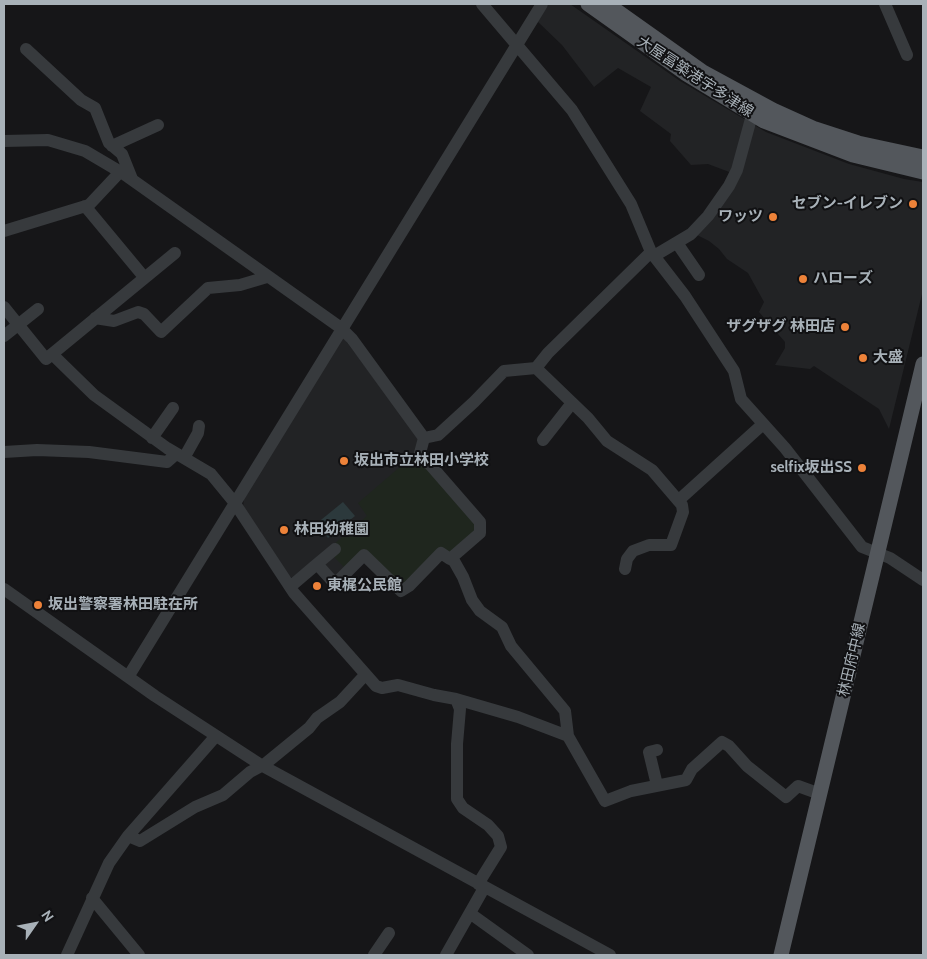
<!DOCTYPE html>
<meta charset="utf-8">
<style>
body{margin:0}
#map{position:relative;width:927px;height:959px;overflow:hidden;background:#161618;font-family:Cabin,sans-serif}
canvas{display:block}
.frame{position:absolute;inset:0;border:5px solid #a8b1b8;pointer-events:none}
.north{position:absolute;left:10px;top:899px;width:50px;height:50px;-webkit-text-stroke:4px #111113;paint-order:stroke;rotate:57deg;font-size:14px;font-weight:700;line-height:20px;text-align:center;color:#a8b1b8}
.north::after{content:'';display:block;margin:auto;width:18px;height:22px;background:#a8b1b8;clip-path:polygon(50% 0,100% 100%,50% 72%,0 100%)}
</style>
<div id="map">
<canvas width="927" height="959"></canvas>
<div class="frame"></div>
<div class="north">N</div>
</div>
<script>
const context = document.querySelector('canvas').getContext('2d');
context.lineJoin = 'round';
function fill(path, color) {
  context.fillStyle = color;
  context.fill(path, 'evenodd');
}
function shape(rows) {
  const path = new Path2D();
  for (const r of rows) {
    path.moveTo(r[0], r[1]);
    for (let i = 2; i < r.length; i += 2) path.lineTo(r[i], r[i + 1]);
  }
  return path;
}
function strokePath(path, color, width, dash) {
  context.strokeStyle = color;
  context.lineWidth = width;
  context.lineCap = dash ? 'butt' : 'round';
  context.setLineDash(dash || []);
  context.stroke(path);
}
function write(font, color, halo, rows, align = 'center') {
  context.font = font + ' Cabin,"Noto Sans JP",sans-serif';
  context.lineWidth = 4;
  context.setLineDash([]);
  context.textBaseline = 'middle';
  context.strokeStyle = halo;
  context.fillStyle = color;
  for (const [text, x, y, turn = 0] of rows) {
    context.save();
    context.translate(x, y);
    context.rotate((+turn || 0) * Math.PI / 180);
    context.textAlign = isNaN(turn) ? turn : align;
    if (halo) context.strokeText(text, 0, 0);
    context.fillText(text, 0, 0);
    context.restore();
  }
}
const built = shape([
 [549,4,570,4,680,81,766,132,849,164,904,179,923,182,923,290,889,429,879,409,814,366,810,369,775,365,785,348,785,342,759,312,764,302,748,273,727,259,719,249,709,241,697,235,732,173,708,164,691,165,670,141,671,134,640,111,651,87,618,68,594,87,562,45,537,21],
 [343,337,420,440,416,453,365,549,336,577,317,559,293,579,288,575,243,510,244,493]
]);
const green = shape([
 [416,453,478,524,477,531,408,585,398,584,365,549,345,568,327,550,367,516,358,503]
]);
const water = shape([
 [343,502,355,516,328,538,316,524]
]);
const minor = shape([
 [482,4,572,110,631,204,651,252,685,296,734,371,741,399,785,448,862,547,890,558,923,580],
 [885,4,907,55],
 [26,49,81,100,95,108,109,143,122,154,132,179],
 [4,141,48,140,85,151,124,174,341,328,352,339,424,438],
 [112,146,158,125],
 [85,206,144,277],
 [4,231,89,205,120,172],
 [677,243,699,275],
 [654,256,691,234,708,216,729,186,737,170,752,115],
 [4,307,46,359,175,253],
 [95,318,114,321,138,312,144,314,161,332,208,288,240,285,267,277],
 [4,336,38,309],
 [52,354,94,395,167,448,211,474,234,502,294,593,376,686,382,688,398,685,434,695,456,699,518,717,568,736],
 [536,368,588,418,607,441,652,470,682,505,683,512,671,545,649,545,633,551,627,559,625,569],
 [152,438,173,408],
 [424,438,438,435,474,402,504,371,536,368,548,353,651,252],
 [543,440,572,403],
 [4,452,37,450,89,452,167,462,176,454],
 [184,458,198,433,199,426],
 [680,499,763,424],
 [450,559,454,561,463,577,472,600,480,611,502,627,511,646,565,711,568,736,605,801,631,791,686,780,692,769,722,742,729,746,747,766,786,797,798,786,820,794],
 [317,564,335,549],
 [290,587,317,564,335,584,364,555,401,591,409,586,441,553,450,559,480,533,480,522,420,453,424,438],
 [4,589,155,696,261,765,610,955],
 [128,677,542,4],
 [456,699,460,709,457,744,457,799,463,808,488,825,498,836,501,847,478,884],
 [657,750,649,752,657,785],
 [128,836,140,841,195,807,223,795,250,772,265,764,309,728,317,718,340,702,365,675],
 [92,898,139,955],
 [471,914,528,955],
 [67,955,109,863,128,836,215,737],
 [374,955,389,933],
 [446,955,484,888]
]);
const major = shape([
 [588,4,685,73,764,121,853,155,923,172],
 [607,4,703,72,773,110,815,129,858,143,923,157],
 [781,955,923,364]
]);
const markers = [
 [913,204,5,"#ed8239"],
 [773,217,5,"#ed8239"],
 [803,279,5,"#ed8239"],
 [845,327,5,"#ed8239"],
 [863,358,5,"#ed8239"],
 [344,461,5,"#ed8239"],
 [862,468,5,"#ed8239"],
 [284,530,5,"#ed8239"],
 [317,586,5,"#ed8239"],
 [38,605,5,"#ed8239"]
];
const streetNames = [
 ["大屋冨築港宇多津線",695,77,33],
 ["林田府中線",852,660,-77]
];
const poiNames = [
 ["セブン-イレブン",903,204,"right"],
 ["ワッツ",763,217,"right"],
 ["ハローズ",813,279],
 ["ザグザグ 林田店",835,327,"right"],
 ["大盛",873,358],
 ["坂出市立林田小学校",354,461],
 ["selfix坂出SS",852,468,"right"],
 ["林田幼稚園",294,530],
 ["東梶公民館",327,586],
 ["坂出警察署林田駐在所",48,605]
];
fill(built, '#222325');
fill(green, '#1f261e');
fill(water, '#2c393c');
strokePath(minor, '#373a3d', 12);
strokePath(major, '#53575c', 15);
for (const [x, y, r, color] of markers) {
  const dot = new Path2D();
  dot.arc(x, y, r, 0, 2 * Math.PI);
  context.fillStyle = color;
  context.fill(dot);
  strokePath(dot, '#111113', 2);
}
write('15px', '#a8b1b8', '#111113', streetNames);
write('bold 15px', '#a8b1b8', '#111113', poiNames, 'left');
</script>
